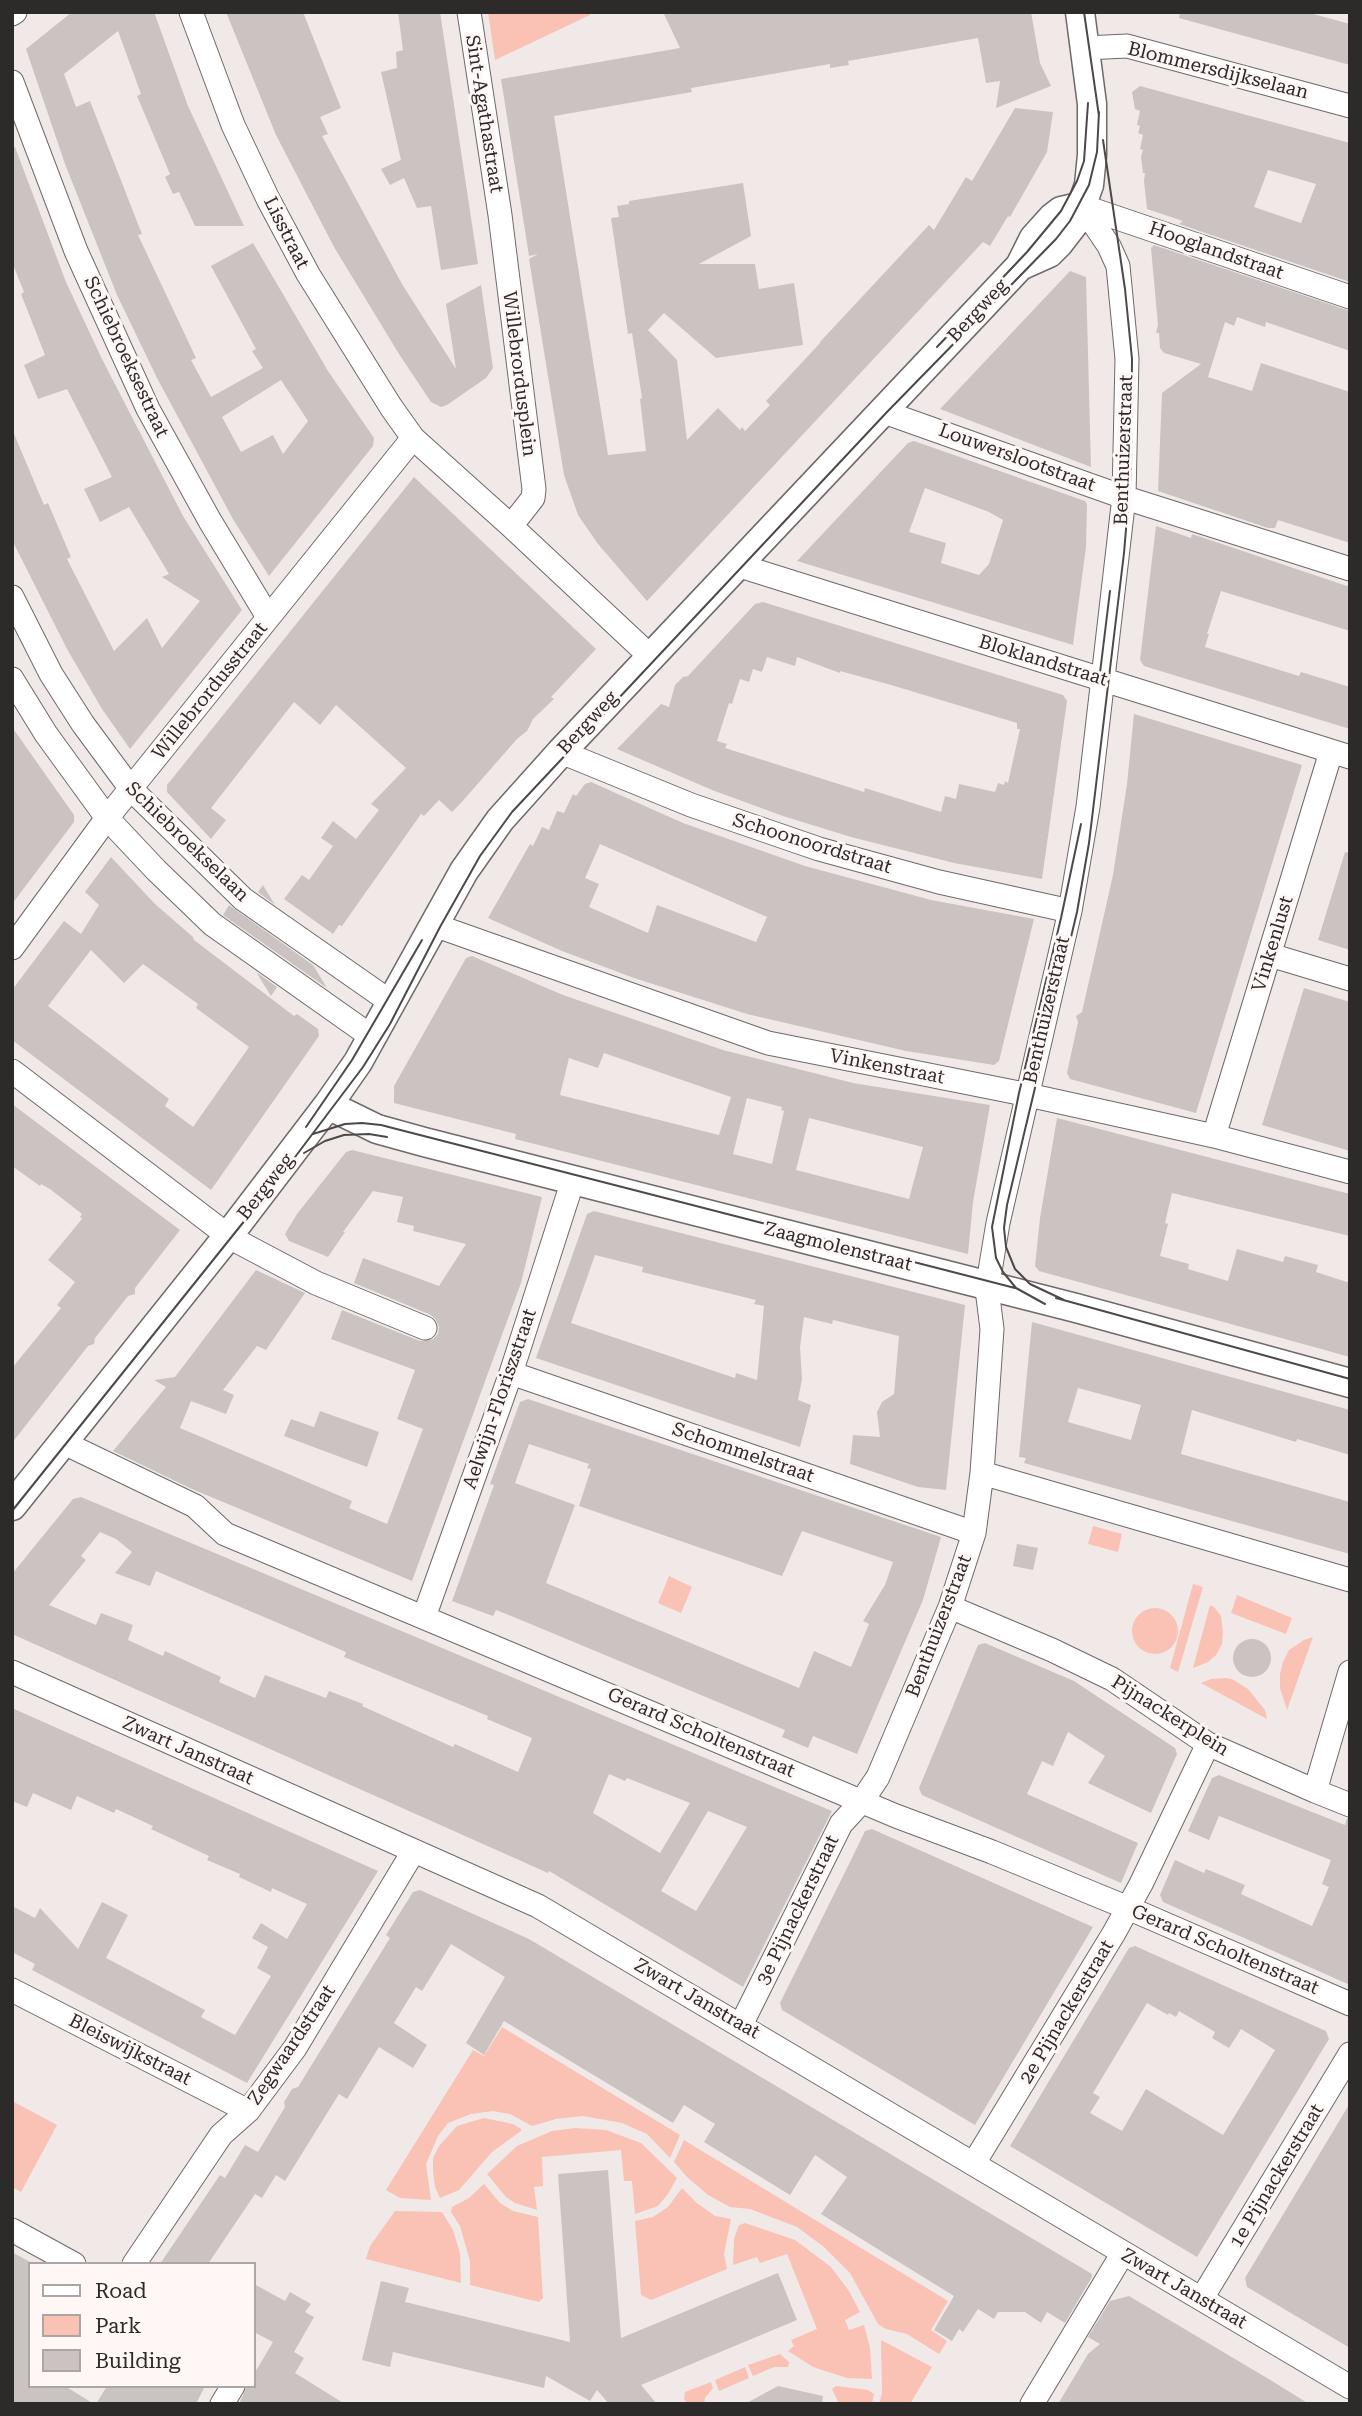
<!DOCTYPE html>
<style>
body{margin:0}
#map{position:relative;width:1362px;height:2416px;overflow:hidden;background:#f1e9e8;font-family:"Roboto Serif",serif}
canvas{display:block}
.frame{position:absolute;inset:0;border:14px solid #2d2a2a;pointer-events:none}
.legend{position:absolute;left:28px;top:2262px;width:228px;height:126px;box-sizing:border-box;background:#fff7f5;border:2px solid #aba5a4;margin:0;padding:9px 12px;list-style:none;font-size:21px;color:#2d2a2a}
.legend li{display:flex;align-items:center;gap:14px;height:35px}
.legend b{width:35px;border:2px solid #aba5a4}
</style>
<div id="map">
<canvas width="1362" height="2416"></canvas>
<div class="frame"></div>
<ul class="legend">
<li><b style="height:9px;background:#fff"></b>Road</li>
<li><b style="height:19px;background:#fac1b5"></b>Park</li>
<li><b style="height:19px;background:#cbc3c2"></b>Building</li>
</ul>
</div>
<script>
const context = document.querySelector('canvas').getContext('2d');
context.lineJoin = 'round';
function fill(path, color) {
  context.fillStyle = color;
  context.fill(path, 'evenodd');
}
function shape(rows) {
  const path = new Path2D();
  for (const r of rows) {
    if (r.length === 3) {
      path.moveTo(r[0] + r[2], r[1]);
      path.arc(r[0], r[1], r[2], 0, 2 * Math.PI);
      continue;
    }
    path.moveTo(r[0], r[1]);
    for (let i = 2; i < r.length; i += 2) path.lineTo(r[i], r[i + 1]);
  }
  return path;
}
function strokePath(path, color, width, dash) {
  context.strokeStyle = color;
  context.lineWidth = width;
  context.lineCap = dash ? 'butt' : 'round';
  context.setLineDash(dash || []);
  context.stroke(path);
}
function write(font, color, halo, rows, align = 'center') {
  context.font = font + ' "Roboto Serif",serif';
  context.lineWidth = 6;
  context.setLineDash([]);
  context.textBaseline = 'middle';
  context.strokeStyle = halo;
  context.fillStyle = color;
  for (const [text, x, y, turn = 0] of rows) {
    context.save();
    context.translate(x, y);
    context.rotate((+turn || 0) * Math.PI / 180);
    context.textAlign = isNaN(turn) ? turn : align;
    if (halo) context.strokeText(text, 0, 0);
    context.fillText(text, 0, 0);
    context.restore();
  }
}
const green = shape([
 [488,12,586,12,590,15,495,60],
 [1093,1526,1122,1534,1118,1552,1088,1544],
 [669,1576,692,1587,681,1613,658,1603],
 [1193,1584,1203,1587,1178,1672,1170,1668],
 [1237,1595,1292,1618,1286,1634,1231,1613],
 [1210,1605,1214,1607,1221,1616,1223,1632,1222,1644,1216,1655,1208,1662,1193,1668],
 [1155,1631,23],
 [1313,1637,1287,1710,1280,1688,1280,1674,1283,1662,1289,1650,1304,1640],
 [1225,1678,1232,1679,1248,1689,1265,1710,1267,1719,1201,1683,1211,1679],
 [502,2027,680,2135,670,2158,647,2134,622,2123,583,2116,556,2119,532,2126,510,2114,493,2111,471,2114,448,2123,438,2136,426,2164,431,2200,400,2198,386,2190,473,2050,484,2056],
 [12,2101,57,2125,21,2192,12,2187],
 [484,2118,513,2124,521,2129,521,2131,492,2152,459,2190,440,2198,435,2187,433,2172,433,2158,439,2146,457,2126],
 [575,2128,606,2130,641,2143,677,2178,668,2194,658,2206,635,2214,632,2181,624,2181,621,2150,542,2157,543,2186,534,2187,537,2210,515,2203,506,2197,487,2174,517,2146,552,2131],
 [684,2140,948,2301,931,2330,947,2341,939,2354,907,2334,886,2329,878,2324,850,2273,824,2247,797,2227,750,2209,730,2207,708,2195,687,2177,674,2162],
 [484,2184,500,2203,513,2211,538,2217,543,2298,539,2302,470,2285,470,2261,460,2226,451,2212,452,2207,469,2198],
 [682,2188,697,2203,715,2216,731,2219,724,2254,727,2269,651,2300,641,2295,635,2221,653,2217,668,2207],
 [395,2211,442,2212,453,2230,460,2253,461,2283,366,2259,370,2246],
 [745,2223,795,2240,831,2267,849,2291,860,2312,845,2320,849,2330,864,2325,870,2348,872,2379,847,2378,813,2367,788,2351,794,2346,791,2340,817,2329,787,2254,760,2263,757,2257,733,2265,734,2239,739,2225],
 [881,2340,932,2367,910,2404,879,2404,882,2393],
 [780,2354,789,2362,788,2367,774,2367,753,2376,748,2365],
 [745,2367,749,2378,719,2391,715,2380],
 [711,2382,713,2388,705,2398,704,2404,688,2404,684,2399,685,2392],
 [836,2386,868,2390,874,2394,872,2404,839,2404,832,2389]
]);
const building = shape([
 [72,12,154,12,188,106,244,226,195,226,179,192,173,194,165,177,170,174,137,96,141,94,118,31,64,74,76,107,90,101,138,224,142,234,138,235,196,358,191,360,211,397,263,368,252,351,256,349,211,266,253,243,328,371,374,438,373,446,269,576,234,521,157,378,117,295,65,164,26,49],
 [281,380,308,421,283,454,273,435,241,452,222,417],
 [226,12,303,12,341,108,320,117,328,134,322,136,402,284,456,369,446,304,481,285,493,368,486,378,447,405,441,407,431,402,399,354,334,247,276,135],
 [398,12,440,12,478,264,441,270,431,206,417,208,404,178,390,185,381,169,401,160,381,72,397,68,396,52,403,50],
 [663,12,1031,12,1040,63,1051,86,996,108,1000,81,986,83,978,38,848,61,849,65,830,68,830,64,691,88,692,92,554,116,608,455,646,451,640,399,642,398,632,333,628,334,611,218,619,217,617,206,629,204,629,201,743,183,751,236,699,264,755,264,759,289,794,283,803,345,716,358,664,313,648,330,677,360,687,440,718,408,740,430,742,427,745,431,770,405,766,401,821,342,819,343,929,225,934,230,966,177,972,181,1015,108,1053,112,1047,152,1010,217,1008,216,990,246,983,242,647,601,598,544,578,515,564,475,529,259,538,254,529,256,501,79,680,48],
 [1180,12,1306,12,1350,24,1350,65,1179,18],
 [1140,86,1350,143,1350,282,1179,224,1183,221,1147,209,1144,181,1145,173,1143,173,1141,157,1143,150,1140,149,1143,135,1138,133,1140,126,1137,125,1140,111,1135,109,1132,92],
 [1268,170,1316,184,1301,223,1254,207],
 [12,147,15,147,66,282,102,359,183,516,242,610,130,749,102,709,67,649,12,540,12,429,44,505,48,503,71,557,67,559,114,651,147,618,162,648,200,601,162,577,169,574,129,507,100,522,84,489,112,477,67,389,38,399,24,365,45,355,21,294,24,292,12,262],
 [1154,245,1350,311,1350,351,1266,322,1265,327,1237,317,1234,326,1225,322,1208,377,1252,391,1261,363,1350,392,1350,543,1278,520,1275,528,1268,528,1158,491,1162,393,1201,364,1164,353,1160,348,1159,333,1156,333,1158,325,1151,248],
 [1070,271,1086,277,1091,467,940,409],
 [914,441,1085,501,1087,504,1086,547,1073,645,797,561,908,443],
 [925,488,989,512,1003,520,989,564,979,575,941,563,946,543,909,532],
 [414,477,596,649,551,697,554,699,533,719,527,731,517,739,460,804,452,812,439,800,424,816,421,814,342,926,339,925,333,934,284,899,302,875,309,880,333,846,321,838,333,821,356,839,379,810,371,804,406,768,336,705,320,725,294,702,211,808,226,820,211,839,167,792,167,785],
 [1156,526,1191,538,1192,534,1350,587,1350,631,1221,591,1207,634,1209,634,1205,647,1299,676,1301,672,1350,687,1350,729,1144,666,1140,660],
 [763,602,1063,695,1067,701,1042,879,954,863,851,837,783,816,712,790,617,749,661,704,669,707,675,685,683,677,688,676,755,604],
 [767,657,795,666,797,657,840,673,840,671,891,685,1017,723,1017,729,1020,729,1008,783,1005,781,1004,785,998,783,995,792,959,784,956,799,945,796,941,812,865,788,864,792,725,748,727,744,717,741,729,703,732,704,740,679,749,682,753,669,762,672],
 [1134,714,1302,765,1196,1113,1070,1079,1067,1073,1078,1022,1076,1016,1082,1012,1113,875,1127,784],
 [12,727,74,815,74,822,12,904],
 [591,782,683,823,805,866,931,900,1034,919,999,1061,994,1065,906,1051,747,1014,634,978,562,951,488,918,530,844,533,846,542,827,549,830,557,811,564,813,573,794,576,796,585,784],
 [600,844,767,917,756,942,657,905,648,933,589,907,599,884,585,878],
 [1345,852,1350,853,1350,950,1318,940],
 [111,857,155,904,193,937,194,940,294,1016,297,1014,318,1029,319,1036,211,1190,12,1040,12,990,64,921,81,934,99,905,85,892],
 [91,950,124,983,143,964,198,1004,196,1008,249,1047,193,1127,165,1106,169,1099,48,1006],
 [263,885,275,905,258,892],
 [229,905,313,965,327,988,223,915],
 [472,956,563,995,723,1050,853,1083,990,1105,973,1202,968,1254,515,1139,516,1134,394,1103,394,1086,466,958],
 [604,1053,731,1097,719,1135,560,1095,569,1058,598,1068],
 [747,1098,782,1107,781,1110,784,1111,772,1164,733,1154],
 [809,1118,923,1147,909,1199,796,1170],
 [256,972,277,987,271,996],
 [1304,988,1350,1002,1350,1151,1262,1125],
 [12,1104,180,1230,135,1288,135,1294,128,1296,95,1338,94,1344,88,1346,12,1443,12,1368,61,1308,57,1305,75,1282,48,1260,82,1219,80,1217,82,1214,50,1189,41,1184,40,1186,12,1166],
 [1057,1118,1350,1194,1350,1236,1172,1193,1165,1223,1168,1224,1160,1256,1189,1264,1188,1269,1228,1281,1237,1249,1283,1262,1285,1256,1318,1265,1316,1272,1350,1283,1350,1357,1039,1271,1035,1266,1040,1218],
 [352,1150,542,1197,521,1283,412,1581,192,1489,113,1451,166,1387,154,1380,175,1377,256,1270,305,1293,266,1350,257,1346,223,1390,234,1395,226,1414,191,1401,180,1428,352,1501,349,1508,387,1524,423,1429,397,1419,415,1370,331,1339,342,1310,420,1341,433,1339,438,1334,439,1327,436,1320,431,1315,354,1283,363,1258,439,1286,466,1244,413,1231,414,1226,397,1222,403,1197,373,1191,343,1232,345,1232,328,1257,289,1241,285,1234,297,1214,346,1152],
 [594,1211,965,1305,946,1490,918,1487,850,1464,853,1435,880,1437,877,1412,882,1402,894,1394,899,1336,833,1320,832,1324,804,1317,800,1347,802,1379,798,1400,811,1405,800,1447,536,1358,587,1214],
 [595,1255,643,1267,642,1272,756,1300,754,1304,764,1306,757,1380,736,1373,735,1378,571,1323],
 [1032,1322,1350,1410,1350,1455,1297,1439,1296,1442,1192,1410,1181,1454,1350,1502,1350,1554,1024,1463,1026,1458,1019,1457],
 [1078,1388,1141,1405,1131,1440,1068,1422],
 [528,1399,941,1537,923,1600,857,1754,813,1736,808,1748,782,1737,785,1730,521,1620,496,1610,493,1616,452,1601,494,1485,490,1484,520,1402],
 [529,1444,589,1464,587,1468,591,1469,579,1506,776,1574,782,1576,802,1531,893,1562,885,1585,863,1621,869,1624,851,1667,814,1651,799,1688,546,1583,575,1505,515,1483],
 [320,1411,379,1432,367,1467,284,1436,291,1419,314,1427],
 [81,1497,832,1811,743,1987,549,1871,548,1873,12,1634,12,1574,73,1499],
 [100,1532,116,1539,132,1552,115,1573,150,1586,156,1571,346,1652,344,1657,488,1716,487,1719,532,1738,518,1772,455,1744,453,1747,362,1706,363,1704,329,1691,326,1698,265,1675,255,1698,219,1682,221,1677,197,1666,165,1651,163,1656,128,1640,133,1625,101,1613,96,1625,49,1605,86,1560,81,1556],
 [609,1774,625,1781,627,1778,690,1803,660,1853,593,1813],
 [708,1811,747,1827,696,1911,661,1891],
 [1017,1544,1038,1548,1033,1570,1013,1566],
 [1252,1658,19],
 [985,1643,1074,1681,1175,1748,1177,1754,1151,1813,1088,1783,1105,1756,1068,1732,1053,1766,1042,1761,1027,1794,1138,1843,1121,1883,922,1795,919,1788,951,1711,978,1645],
 [12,1708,378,1871,247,2083,32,1970,35,1964,12,1952,12,1906,35,1918,40,1908,78,1949,102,1902,128,1915,106,1958,205,2010,201,2017,235,2035,271,1976,257,1968,268,1947,252,1938,261,1923,287,1939,307,1904,272,1888,271,1892,239,1877,240,1874,207,1860,209,1856,151,1829,153,1826,116,1809,114,1813,77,1796,71,1810,33,1793,27,1807,12,1801],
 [1219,1775,1345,1825,1347,1818,1350,1819,1350,1985,1163,1902,1160,1895,1175,1860,1204,1873,1206,1869,1245,1885,1241,1894,1312,1926,1329,1887,1322,1884,1331,1860,1219,1816,1209,1840,1188,1831,1212,1778],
 [872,1829,1093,1927,975,2125,782,2010,780,2003,850,1862,865,1831],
 [420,1890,529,1939,1092,2274,1092,2277,1065,2323,1047,2312,1041,2323,1025,2312,998,2312,994,2319,978,2309,963,2332,959,2329,952,2341,934,2330,954,2296,821,2214,847,2177,815,2155,790,2195,704,2142,715,2124,684,2105,673,2123,504,2021,484,2055,466,2043,505,1977,451,1944,422,1991,416,1987,394,2023,427,2045,413,2068,379,2047,347,2099,339,2094,285,2181,276,2175,262,2198,255,2194,208,2264,160,2264,220,2175,225,2178,245,2145,258,2152,285,2107,284,2102,292,2089,298,2087,390,1938,386,1935,413,1892],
 [1135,1946,1326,2031,1329,2039,1197,2257,1010,2146,1129,1948],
 [1147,2003,1168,2015,1169,2013,1176,2017,1179,2011,1215,2032,1212,2038,1229,2048,1241,2029,1275,2050,1223,2135,1146,2089,1122,2131,1090,2113,1100,2097,1093,2093],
 [1350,2103,1350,2348,1247,2287,1245,2278],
 [608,2170,621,2338,778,2273,797,2320,641,2385,657,2404,609,2404,597,2390,590,2401,546,2376,544,2388,393,2352,390,2367,362,2360,381,2281,409,2288,405,2302,570,2342,558,2174],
 [12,2252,30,2262,30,2386,65,2386,94,2404,12,2404],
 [254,2284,285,2301,290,2292,311,2304,305,2312,314,2317,294,2352,304,2358,295,2373,345,2404,239,2404,247,2386,254,2386,254,2374,273,2342,254,2332],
 [1129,2296,1272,2381,1309,2404,1058,2404,1088,2354,1100,2344,1088,2337,1110,2301],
 [107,2386,205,2386,196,2404,96,2404],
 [778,2386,823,2396,822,2404,745,2404]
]);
const minor = shape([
 [191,12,233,125,268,199,308,274,391,407,413,438,511,526,651,657],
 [469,12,500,215,534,489,533,498,511,526],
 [12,14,15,12],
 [1085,48,1127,46,1350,106],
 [12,82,76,251,148,409,210,521,268,617],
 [1082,206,1350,297],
 [884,412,1129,499,1350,569],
 [737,565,1350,757],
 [12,597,51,674,83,724,131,789,243,899,392,1003],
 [12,679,46,734,107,818,156,870,212,924,372,1037],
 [561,752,691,805,819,849,939,882,1070,911],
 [434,925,768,1043,1019,1093,1214,1136,1350,1172],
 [12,948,107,818,413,438],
 [1270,955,1350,979],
 [12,1071,231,1238,316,1283,425,1328],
 [1214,1136,1331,752],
 [511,1373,974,1533],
 [64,1443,195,1506,225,1534,896,1816,992,1852,1128,1908,1350,2004],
 [982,1473,1350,1580],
 [950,1607,1052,1650,1112,1679,1208,1744,1315,1791,1350,1672],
 [424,1617,511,1373,573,1180],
 [12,1672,538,1906,1350,2387],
 [1315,1791,1350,1805],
 [12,1990,248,2111],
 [741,2025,841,1824,862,1801,878,1777,950,1607,974,1533,982,1473,992,1329,987,1289,998,1223,1070,911,1088,807,1124,497,1127,359,1118,266,1109,246,1082,206],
 [974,2163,1114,1933,1141,1884,1208,1744],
 [12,2230,74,2264],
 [134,2264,221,2135,248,2111,295,2048,413,1852],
 [1202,2298,1350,2054],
 [222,2404,233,2386],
 [1032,2404,1123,2253]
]);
const tertiary = shape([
 [1020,266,1049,253,1059,243,1076,221,1089,185,1092,155,1092,104,1080,12],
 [328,1105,377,1129,424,1142,1076,1308,1350,1383],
 [12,1506,228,1236,328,1105,358,1062,464,871,500,820,561,752,1020,266,1034,238,1052,218,1061,211,1082,206]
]);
const tram = shape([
 [1084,12,1099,116],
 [937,347,1027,252,1061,211,1077,181,1084,161,1088,103],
 [1118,507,1122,441],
 [1099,681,1110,591],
 [306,1127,352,1060,422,940],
 [313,1134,345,1124,362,1123,381,1125,1015,1288],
 [304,1153,325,1141,344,1135,369,1134,387,1137],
 [1056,1298,1350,1379],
 [1064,1300,1030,1284,1015,1269,1006,1247,1004,1228,1007,1205,1077,912,1089,843,1124,553,1131,470,1132,359,1125,289,1103,140],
 [1045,1304,1016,1288,1003,1272,996,1258,992,1227,1019,1093,1061,918,1081,824],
 [12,1511,286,1169,363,1067,390,1024,440,927,480,856,512,812,887,412,1056,239,1070,221,1089,185,1097,152,1099,112]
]);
const streetNames = [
 ["Blommersdijkselaan",1218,71,14],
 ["Sint-Agathastraat",484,114,81],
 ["Lisstraat",286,233,63],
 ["Hooglandstraat",1216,251,19],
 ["Bergweg",978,311,-47],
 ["Schiebroeksestraat",126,357,65],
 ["Willebrordusplein",519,374,83],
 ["Benthuizerstraat",1124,450,-88],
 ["Louwerslootstraat",1017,458,20],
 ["Bloklandstraat",1043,661,17],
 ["Willebrordusstraat",210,691,-51],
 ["Bergweg",588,723,-47],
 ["Schiebroekselaan",187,842,44],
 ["Schoonoordstraat",812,844,17],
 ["Vinkenlust",1273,944,-73],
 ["Benthuizerstraat",1047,1010,-77],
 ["Vinkenstraat",887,1067,11],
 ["Bergweg",266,1187,-52],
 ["Zaagmolenstraat",838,1247,14],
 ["Aelwijn-Floriszstraat",500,1399,-71],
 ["Schommelstraat",743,1453,19],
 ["Benthuizerstraat",939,1626,-69],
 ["Pijnackerplein",1170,1716,32],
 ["Gerard Scholtenstraat",701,1733,23],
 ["Zwart Janstraat",188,1751,24],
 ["3e Pijnackerstraat",798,1910,-64],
 ["Gerard Scholtenstraat",1225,1950,23],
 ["Zwart Janstraat",697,1999,30],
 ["2e Pijnackerstraat",1067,2012,-59],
 ["Zegwaardstraat",292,2045,-56],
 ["Bleiswijkstraat",130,2050,27],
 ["1e Pijnackerstraat",1277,2176,-59],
 ["Zwart Janstraat",1184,2289,30]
];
fill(green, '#fac1b5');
fill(building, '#cbc3c2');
strokePath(minor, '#6f6967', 25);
strokePath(tertiary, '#6f6967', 31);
strokePath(minor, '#fff', 23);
strokePath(tertiary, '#fff', 28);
strokePath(tram, '#4d4949', 2);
write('19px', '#2d2a2a', '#fff7f5', streetNames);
</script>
